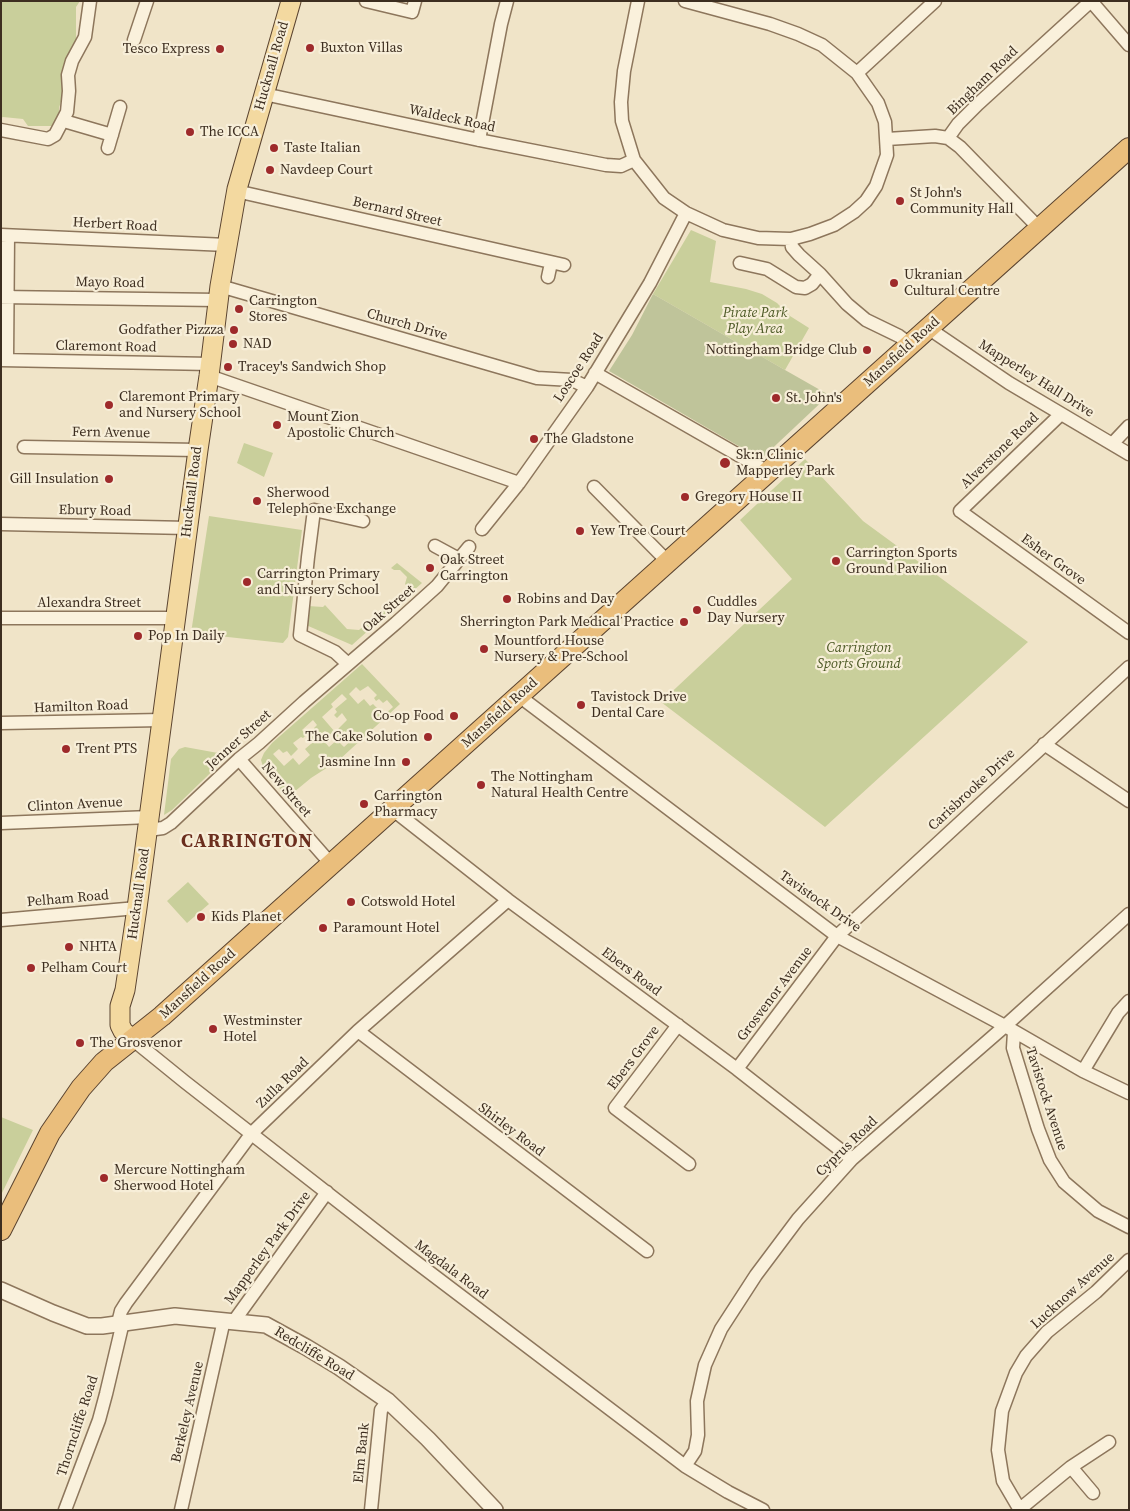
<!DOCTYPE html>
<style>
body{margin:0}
#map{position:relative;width:1130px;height:1511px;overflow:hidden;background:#f0e4c8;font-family:"Source Serif 4",serif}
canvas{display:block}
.frame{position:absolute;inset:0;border:2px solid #3d2e20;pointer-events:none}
</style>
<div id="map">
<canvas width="1130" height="1511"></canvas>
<div class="frame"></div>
</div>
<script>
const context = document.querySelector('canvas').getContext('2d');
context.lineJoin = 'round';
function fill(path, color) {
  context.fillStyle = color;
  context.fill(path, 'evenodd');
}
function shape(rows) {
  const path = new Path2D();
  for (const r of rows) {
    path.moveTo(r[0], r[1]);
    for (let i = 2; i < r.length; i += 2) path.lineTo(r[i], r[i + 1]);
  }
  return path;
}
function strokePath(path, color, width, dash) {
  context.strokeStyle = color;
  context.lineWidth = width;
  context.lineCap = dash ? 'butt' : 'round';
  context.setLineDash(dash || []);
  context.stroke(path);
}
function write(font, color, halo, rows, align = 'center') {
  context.font = font + ' "Source Serif 4",serif';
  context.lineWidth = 4.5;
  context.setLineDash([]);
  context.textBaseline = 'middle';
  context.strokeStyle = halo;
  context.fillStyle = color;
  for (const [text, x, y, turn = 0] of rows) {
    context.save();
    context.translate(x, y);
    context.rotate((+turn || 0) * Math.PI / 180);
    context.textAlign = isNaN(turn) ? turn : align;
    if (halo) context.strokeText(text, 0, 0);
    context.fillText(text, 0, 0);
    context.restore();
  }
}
const green = shape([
 [1,1,80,1,76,7,76,40,65,64,66,85,59,108,59,121,54,126,28,126,23,119,3,117,1,118],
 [691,230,716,241,710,282,746,289,762,294,777,303,790,316,809,328,785,370,653,294],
 [244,443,273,453,264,477,237,463],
 [805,459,863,521,1028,642,825,827,661,702,792,579,740,520],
 [209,516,302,530,288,637,283,643,191,633],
 [397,563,422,583,352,645,306,625,308,606,323,607,325,605,347,629,359,630,408,587,405,584,407,577,400,570,394,570,391,568],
 [362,664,400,704,339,760,311,778,294,792,288,793,281,790,264,770,261,760,264,753,272,743],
 [368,686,377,695,374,698,376,701,379,699,383,703,387,700,393,707,384,715,373,704,370,706,364,699,358,704,349,694,356,687,360,691],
 [342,694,347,699,335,709,337,712,334,715,337,718,342,713,347,720,335,732,322,717,333,707,331,704],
 [313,720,317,725,314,728,317,732,309,739,312,743,305,749,310,755,299,765,293,758,284,766,273,754,279,749,283,753,287,751,291,756,298,749,293,743,301,737,303,738,306,735,302,730],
 [349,729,355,737,344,747,337,740,329,747,319,735,325,731,329,735,333,732,337,737,344,731,346,732],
 [185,747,229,755,172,810,164,815,171,759,179,749],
 [188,882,209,904,187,923,167,901],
 [1,1117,33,1130,1,1195]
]);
const cemetery = shape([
 [653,294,785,370,829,395,761,459,609,371,632,335]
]);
const minor = shape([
 [366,1,412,12,415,1],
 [638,1,624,71,621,102,622,121,634,160,664,198,686,213,723,230,758,238,791,239,810,234,834,225,854,212,866,201,876,186,887,155,885,122,878,103,857,73,822,45,798,34,770,24,685,1],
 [1091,1,1129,45],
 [134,40,147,1],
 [857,73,935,1],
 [264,94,479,140,606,165,621,166,634,160],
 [64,121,112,135],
 [1,130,48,139,55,135,67,112,69,91,68,75,72,61,85,37,90,1],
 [948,138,958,124,978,104,1091,1],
 [887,139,935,136,948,138,960,147,1039,228],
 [479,140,501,24,507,1],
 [108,148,120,107],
 [236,191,564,265],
 [1,235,227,245],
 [791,239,792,247,799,255,820,274,847,304,866,320,899,336,910,344],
 [740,263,767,269,796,287,805,288,812,284,820,274],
 [548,277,551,263],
 [220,286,537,378,572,380,587,387],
 [1,297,218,300],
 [928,328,1009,383,1129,454],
 [1,360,211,364],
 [7,360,8,236],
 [595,373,768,472],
 [209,376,519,483],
 [1061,414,960,511,1129,633],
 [1112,444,1129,426],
 [24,447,198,450],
 [594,487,668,562],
 [1,524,188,528],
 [482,529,519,483,587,387,650,283,686,213],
 [435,546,459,559],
 [1,618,176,618],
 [348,664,335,652,300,635,308,557,314,510,363,521],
 [519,696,837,936,1005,1026,1083,1071,1129,1093],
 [1,723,162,720],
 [1044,744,1129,801],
 [239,759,331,864],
 [392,809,508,900,737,1069,852,1159],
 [1,823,150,817],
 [148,830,163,828,171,823,239,759,259,743,304,702,396,623,437,586,469,547],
 [1,920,137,908],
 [678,1025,615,1108,689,1164],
 [358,1031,647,1251],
 [1014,1032,1013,1048,1038,1129,1050,1160,1064,1182,1098,1211,1129,1227],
 [132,1039,185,1082,408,1256,660,1447,685,1466,728,1492,763,1510],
 [737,1069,837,936,1129,667],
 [1083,1071,1118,1013,1129,1001],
 [234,1321,327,1192],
 [118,1323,121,1311,126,1303,252,1133,358,1031,508,900],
 [685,1466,695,1451,698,1435,697,1401,705,1365,721,1329,756,1275,798,1219,852,1159,1005,1026,1129,914],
 [1071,1467,1093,1493],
 [1020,1509,1071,1467,1109,1442],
 [65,1510,99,1420,106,1394,123,1322],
 [181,1510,224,1320],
 [371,1510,381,1410,388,1401],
 [1020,1510,1003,1481,998,1450,1002,1411,1016,1373,1026,1356,1047,1332,1096,1292,1129,1260]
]);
const tertiary = shape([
 [1,1290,53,1313,87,1326,102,1326,175,1316,266,1325,306,1347,339,1367,388,1401,428,1439,495,1510]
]);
const primary = shape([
 [132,1039,123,1031,120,1025,120,1006,125,990,137,908,198,450,209,376,220,286,237,189,291,1]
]);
const trunk = shape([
 [1,1230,50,1133,81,1088,104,1062,162,1016,1129,148]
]);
const markers = [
 [310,48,5,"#9e2a2b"],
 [220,49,5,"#9e2a2b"],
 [190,132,5,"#9e2a2b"],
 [274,148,5,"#9e2a2b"],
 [270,170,5,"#9e2a2b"],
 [900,201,5,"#9e2a2b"],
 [894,283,5,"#9e2a2b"],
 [239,309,5,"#9e2a2b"],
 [234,330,5,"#9e2a2b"],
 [233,344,5,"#9e2a2b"],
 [867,350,5,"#9e2a2b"],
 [228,367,5,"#9e2a2b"],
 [776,398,5,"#9e2a2b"],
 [109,405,5,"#9e2a2b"],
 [277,425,5,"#9e2a2b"],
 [534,439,5,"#9e2a2b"],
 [725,463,6,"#9e2a2b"],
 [109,479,5,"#9e2a2b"],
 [685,497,5,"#9e2a2b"],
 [257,501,5,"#9e2a2b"],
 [580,531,5,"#9e2a2b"],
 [836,561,5,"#9e2a2b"],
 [430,568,5,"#9e2a2b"],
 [247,582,5,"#9e2a2b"],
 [507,599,5,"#9e2a2b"],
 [697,610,5,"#9e2a2b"],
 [684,622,5,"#9e2a2b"],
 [138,636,5,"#9e2a2b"],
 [484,649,5,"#9e2a2b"],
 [581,705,5,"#9e2a2b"],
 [454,716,5,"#9e2a2b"],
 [428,737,5,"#9e2a2b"],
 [66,749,5,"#9e2a2b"],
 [406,762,5,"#9e2a2b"],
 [481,785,5,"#9e2a2b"],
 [364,804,5,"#9e2a2b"],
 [351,902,5,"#9e2a2b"],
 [201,917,5,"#9e2a2b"],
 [323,928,5,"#9e2a2b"],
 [69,947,5,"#9e2a2b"],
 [31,968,5,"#9e2a2b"],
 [213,1029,5,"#9e2a2b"],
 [80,1043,5,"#9e2a2b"],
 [104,1178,5,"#9e2a2b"]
];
const poiNames = [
 ["Buxton Villas",320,48],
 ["Tesco Express",210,49,"right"],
 ["The ICCA",200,132],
 ["Taste Italian",284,148],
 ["Navdeep Court",280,170],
 ["St John's",910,193],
 ["Community Hall",910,209],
 ["Ukranian",904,275],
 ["Cultural Centre",904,291],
 ["Carrington",249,301],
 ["Stores",249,317],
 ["Godfather Pizzza",224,330,"right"],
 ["NAD",243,344],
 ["Nottingham Bridge Club",857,350,"right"],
 ["Tracey's Sandwich Shop",238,367],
 ["Claremont Primary",119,397],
 ["and Nursery School",119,413],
 ["St. John's",786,398],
 ["Mount Zion",287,417],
 ["Apostolic Church",287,433],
 ["The Gladstone",544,439],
 ["Sk:n Clinic",736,455],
 ["Mapperley Park",736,471],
 ["Gill Insulation",99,479,"right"],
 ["Sherwood",267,493],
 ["Telephone Exchange",267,509],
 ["Gregory House II",695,497],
 ["Yew Tree Court",590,531],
 ["Carrington Sports",846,553],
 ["Ground Pavilion",846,569],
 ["Oak Street",440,560],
 ["Carrington",440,576],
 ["Carrington Primary",257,574],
 ["and Nursery School",257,590],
 ["Robins and Day",517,599],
 ["Cuddles",707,602],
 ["Day Nursery",707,618],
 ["Sherrington Park Medical Practice",674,622,"right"],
 ["Pop In Daily",148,636],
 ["Mountford House",494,641],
 ["Nursery & Pre-School",494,657],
 ["Tavistock Drive",591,697],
 ["Dental Care",591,713],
 ["Co-op Food",444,716,"right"],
 ["The Cake Solution",418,737,"right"],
 ["Trent PTS",76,749],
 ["Jasmine Inn",396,762,"right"],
 ["The Nottingham",491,777],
 ["Natural Health Centre",491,793],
 ["Carrington",374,796],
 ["Pharmacy",374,812],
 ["Cotswold Hotel",361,902],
 ["Kids Planet",211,917],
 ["Paramount Hotel",333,928],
 ["NHTA",79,947],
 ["Pelham Court",41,968],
 ["Westminster",223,1021],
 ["Hotel",223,1037],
 ["The Grosvenor",90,1043],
 ["Mercure Nottingham",114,1170],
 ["Sherwood Hotel",114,1186]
];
const streetNames = [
 ["Hucknall Road",272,66,-74],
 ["Bingham Road",983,81,-44],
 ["Waldeck Road",452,119,12],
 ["Bernard Street",397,212,13],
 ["Herbert Road",115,225,3],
 ["Mayo Road",110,283,1],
 ["Church Drive",407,325,16],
 ["Claremont Road",106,347,1],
 ["Mansfield Road",902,352,-42],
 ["Loscoe Road",579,368,-57],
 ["Mapperley Hall Drive",1036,379,32],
 ["Fern Avenue",111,433,1],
 ["Alverstone Road",1000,451,-44],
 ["Hucknall Road",192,492,-83],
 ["Ebury Road",95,511,1],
 ["Esher Grove",1053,560,36],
 ["Alexandra Street",89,603],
 ["Oak Street",389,609,-41],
 ["Hamilton Road",81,707,-2],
 ["Mansfield Road",500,713,-42],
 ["Jenner Street",239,740,-42],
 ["New Street",286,790,49],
 ["Carisbrooke Drive",972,790,-43],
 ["Clinton Avenue",75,805,-3],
 ["Hucknall Road",139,894,-82],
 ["Pelham Road",68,899,-5],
 ["Tavistock Drive",820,902,35],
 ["Ebers Road",631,972,37],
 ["Mansfield Road",198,984,-42],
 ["Grosvenor Avenue",775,994,-53],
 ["Ebers Grove",634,1058,-53],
 ["Zulla Road",283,1083,-44],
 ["Tavistock Avenue",1046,1099,72],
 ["Shirley Road",511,1130,37],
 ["Cyprus Road",847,1147,-44],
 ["Mapperley Park Drive",268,1248,-54],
 ["Magdala Road",451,1270,37],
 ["Lucknow Avenue",1073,1291,-42],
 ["Redcliffe Road",314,1354,31],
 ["Berkeley Avenue",188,1412,-77],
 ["Thorncliffe Road",78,1426,-72],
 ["Elm Bank",362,1453,-84]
];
const parkNames = [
 ["Pirate Park",755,313],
 ["Play Area",755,329],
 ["Carrington",859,648],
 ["Sports Ground",859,664]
];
const districtNames = [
 ["CARRINGTON",247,842]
];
fill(green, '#c9cf9b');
fill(cemetery, '#bfc49a');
strokePath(minor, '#8d765c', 15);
strokePath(tertiary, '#8d765c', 18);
strokePath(primary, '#5b4430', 21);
strokePath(trunk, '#5b4430', 22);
strokePath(minor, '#faf1dc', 12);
strokePath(tertiary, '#faf1dc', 15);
strokePath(primary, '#f3d9a0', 19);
strokePath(trunk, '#eabe7c', 20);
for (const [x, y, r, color] of markers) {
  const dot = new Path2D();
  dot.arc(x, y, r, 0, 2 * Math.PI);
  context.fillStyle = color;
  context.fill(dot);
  strokePath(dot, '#f7eed8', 2);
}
write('14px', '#3d2e20', '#f7eed8', poiNames, 'left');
write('14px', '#3d2e20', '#f7eed8', streetNames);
write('italic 14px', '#4d5a26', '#f7eed8', parkNames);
context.letterSpacing = '1px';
write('bold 19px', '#6b2e1e', '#f7eed8', districtNames);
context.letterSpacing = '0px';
</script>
